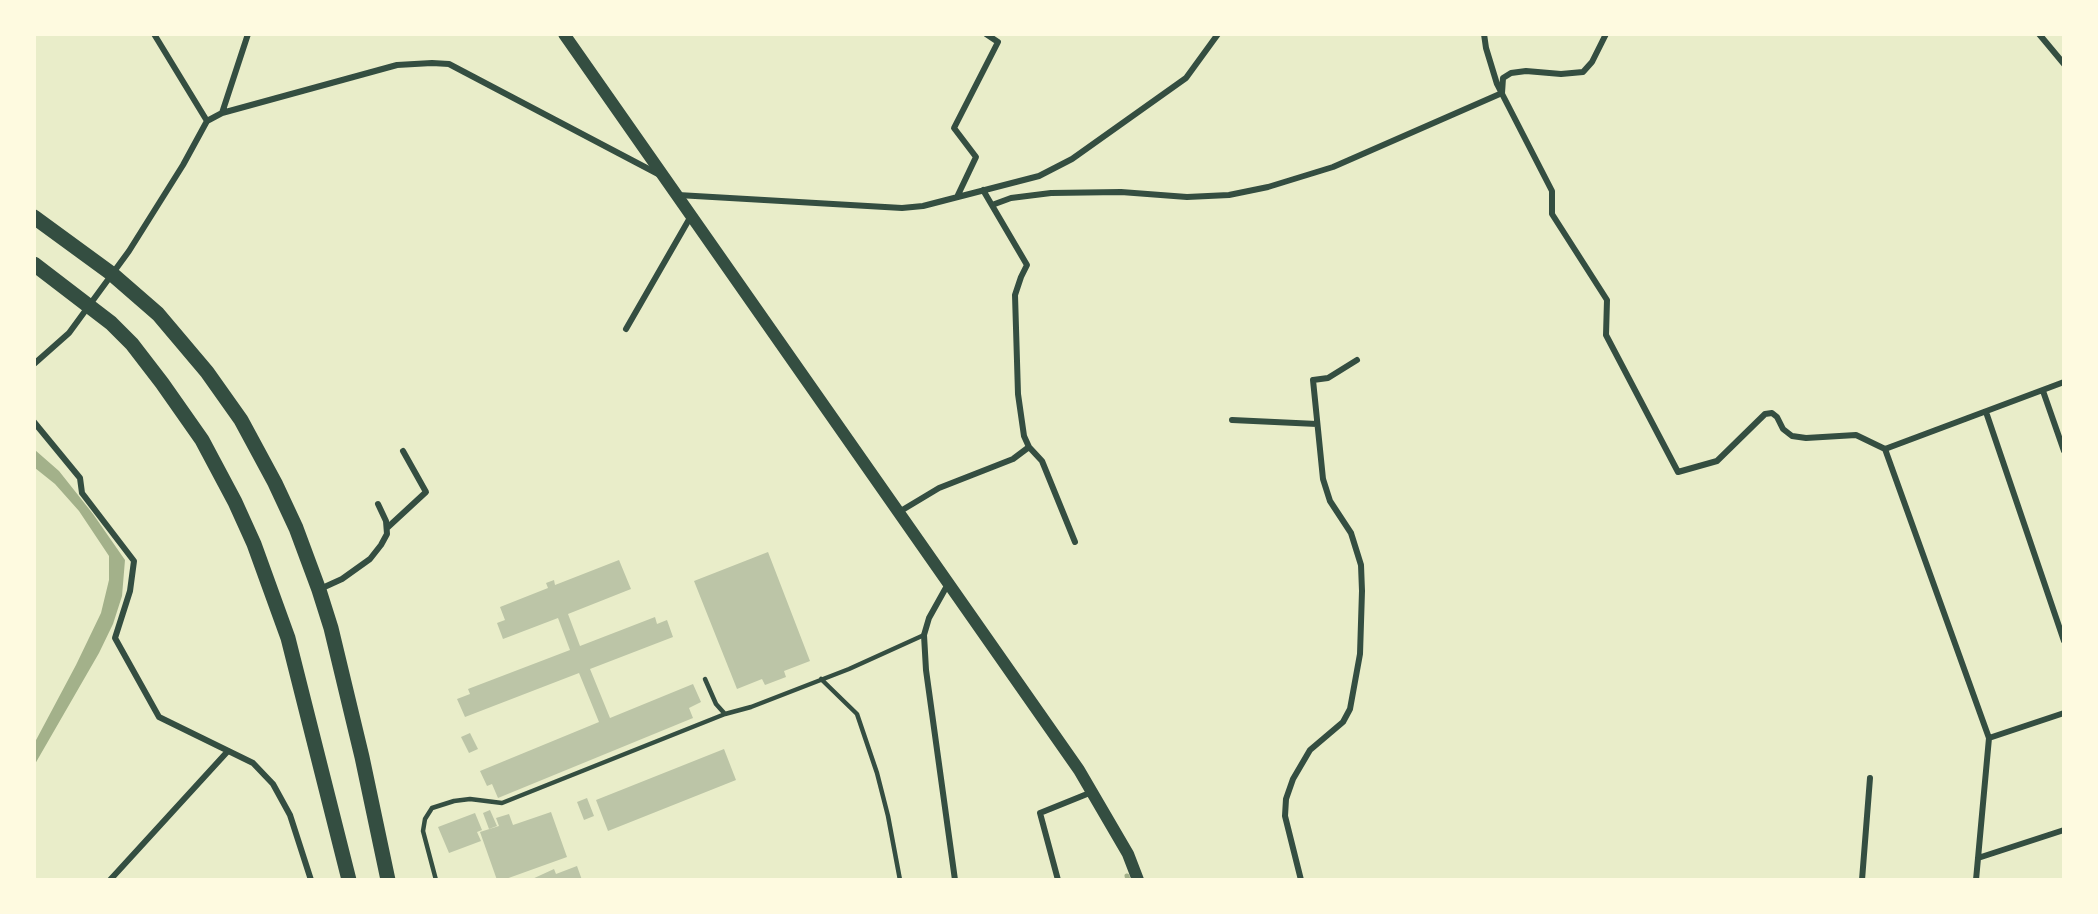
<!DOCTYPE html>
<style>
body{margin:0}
#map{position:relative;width:2098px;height:914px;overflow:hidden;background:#e9edc9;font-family:"Noto Sans",sans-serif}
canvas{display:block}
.frame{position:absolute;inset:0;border:36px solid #fefae0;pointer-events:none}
</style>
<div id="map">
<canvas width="2098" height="914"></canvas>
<div class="frame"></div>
</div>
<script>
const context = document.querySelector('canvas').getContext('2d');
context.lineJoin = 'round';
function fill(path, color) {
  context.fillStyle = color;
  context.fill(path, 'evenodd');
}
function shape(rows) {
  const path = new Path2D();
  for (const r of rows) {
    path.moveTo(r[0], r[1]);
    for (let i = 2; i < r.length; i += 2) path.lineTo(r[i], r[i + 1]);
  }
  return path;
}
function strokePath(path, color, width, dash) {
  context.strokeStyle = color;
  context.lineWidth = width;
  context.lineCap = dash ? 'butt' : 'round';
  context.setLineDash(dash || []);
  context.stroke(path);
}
const water = shape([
 [35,450,59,471,93,514,125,560,122,596,113,624,99,653,35,764,35,742,76,665,101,613,109,580,109,556,79,511,55,484,35,468]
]);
const stream = shape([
 [1127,876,1128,880]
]);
const building = shape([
 [768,552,810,661,784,671,786,677,765,685,762,679,737,689,694,581],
 [619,560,631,589,568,614,580,646,655,617,657,624,667,620,673,637,590,669,610,718,693,684,701,702,689,708,693,718,498,798,492,784,487,786,480,771,599,722,579,673,465,717,457,699,470,694,468,689,570,650,558,618,503,639,497,623,505,620,500,607,548,588,546,583,554,580,555,585],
 [470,733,478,749,469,753,461,737],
 [724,749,736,780,608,831,596,800],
 [587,798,594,816,584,820,577,802],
 [490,810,497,826,489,829,483,813],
 [551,812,567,857,503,880,497,880,480,832,499,826,496,818,509,814,513,825],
 [475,813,482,830,477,832,481,841,449,853,438,827],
 [577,866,582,880,530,880,554,869,556,874]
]);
const service = shape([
 [705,679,716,704,725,714,751,707,849,669,924,635],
 [821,679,857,714,877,773,888,816,900,880],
 [436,880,423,831,425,819,432,808,454,801,470,799,502,803,725,714]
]);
const minor = shape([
 [154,34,207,121],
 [1484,34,1486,48,1497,84,1552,191,1552,214,1607,300,1606,335,1678,472,1717,461,1765,414,1772,413,1777,417,1783,429,1792,436,1806,438,1856,435,1885,449,2064,382],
 [2039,34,2064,64],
 [222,113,248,34],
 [983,190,1027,265,1021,277,1015,295,1018,394,1024,436,1029,447,1042,461,1075,542],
 [678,195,902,208,923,206,1039,176,1072,159,1186,78,1218,34],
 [957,197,976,157,954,128,998,42,986,34],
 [992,205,1011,198,1051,193,1121,192,1187,197,1229,195,1268,187,1333,167,1502,93,1503,78,1511,73,1526,71,1561,74,1583,72,1592,62,1606,34],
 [626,329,691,216],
 [34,364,69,333,129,251,183,165,207,121,222,113,397,65,432,63,449,64,660,175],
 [2043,391,2064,451],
 [1986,412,2064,641],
 [1232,420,1317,424],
 [34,422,80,478,82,493,134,561,130,591,115,638,159,717,253,763,273,784,290,815,311,880],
 [1885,449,1989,738,1976,880],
 [899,512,939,488,1013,459,1029,447],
 [387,528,426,492,403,451],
 [948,584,929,618,924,635,926,670,955,880],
 [320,589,342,579,370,559,381,545,387,534,386,521,378,504],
 [1989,738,2064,713],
 [1978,858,2064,830],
 [110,880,228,751],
 [1058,880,1040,813,1092,792],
 [1301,880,1285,816,1286,799,1293,779,1310,750,1343,722,1350,709,1360,654,1362,591,1361,565,1351,533,1330,501,1323,479,1313,380,1328,378,1357,360],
 [1862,880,1870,778]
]);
const secondary = shape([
 [564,34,1079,770,1128,854,1138,880]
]);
const primary = shape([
 [34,217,112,274,158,314,207,372,241,420,275,483,296,528,319,590,331,628,362,757,388,880],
 [34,264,111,323,132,344,162,383,202,440,235,502,254,544,288,638,349,880]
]);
fill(water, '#a3b18a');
strokePath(stream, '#a3b18a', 5);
fill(building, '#bcc5a7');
strokePath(service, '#344e41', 4.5);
strokePath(minor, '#344e41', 6);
strokePath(secondary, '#344e41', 12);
strokePath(primary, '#344e41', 15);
</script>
